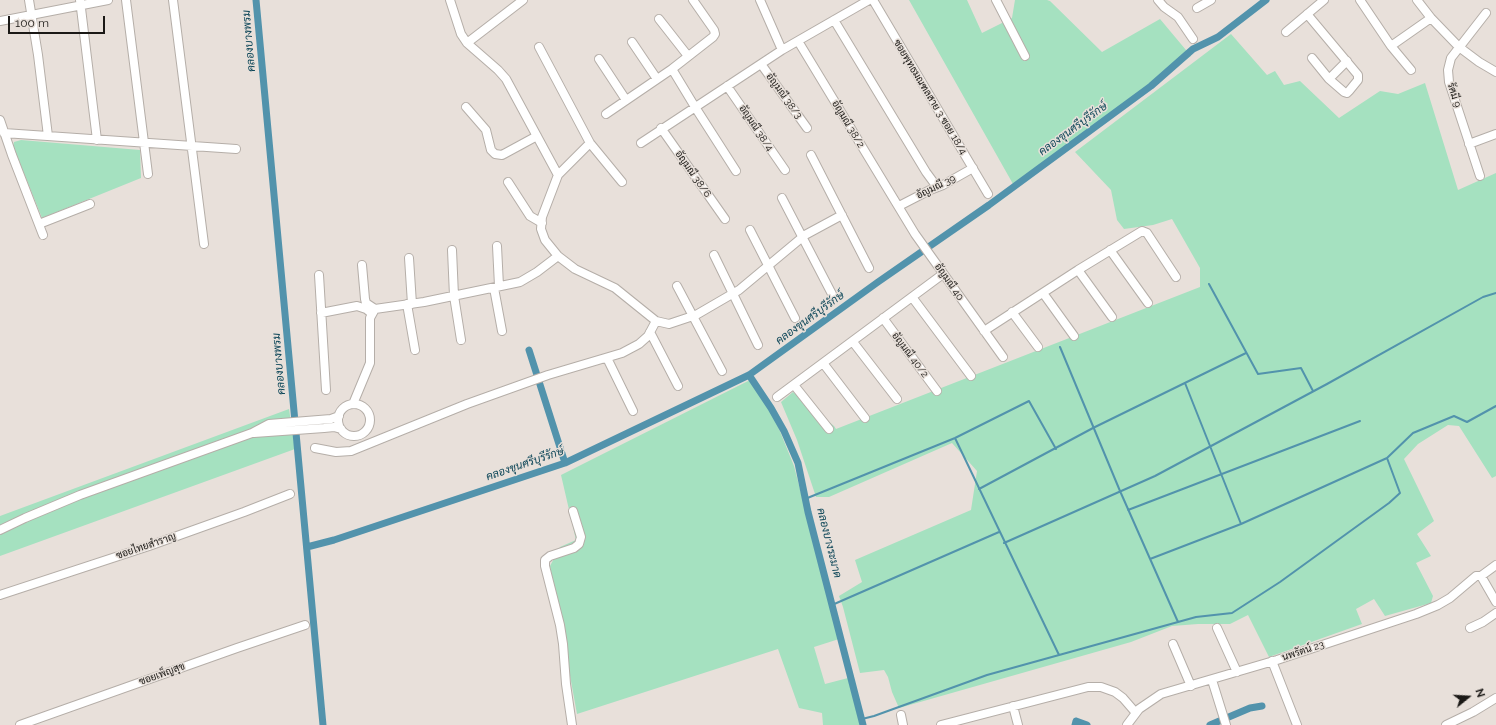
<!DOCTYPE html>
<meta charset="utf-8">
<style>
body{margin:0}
#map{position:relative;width:1496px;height:725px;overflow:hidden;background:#e8e0da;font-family:Raleway,sans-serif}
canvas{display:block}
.north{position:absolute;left:1448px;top:677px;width:40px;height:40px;-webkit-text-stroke:3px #e8e0da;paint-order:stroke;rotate:72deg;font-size:11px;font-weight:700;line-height:16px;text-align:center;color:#1b1916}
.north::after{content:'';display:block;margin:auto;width:14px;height:18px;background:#1b1916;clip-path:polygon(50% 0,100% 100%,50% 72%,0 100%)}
.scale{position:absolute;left:8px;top:16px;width:97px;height:18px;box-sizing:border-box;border:2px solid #1b1916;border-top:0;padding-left:5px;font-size:12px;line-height:14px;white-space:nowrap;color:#1b1916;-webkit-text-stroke:3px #e8e0da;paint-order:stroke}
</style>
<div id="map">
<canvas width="1496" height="725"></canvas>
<div class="north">N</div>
<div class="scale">100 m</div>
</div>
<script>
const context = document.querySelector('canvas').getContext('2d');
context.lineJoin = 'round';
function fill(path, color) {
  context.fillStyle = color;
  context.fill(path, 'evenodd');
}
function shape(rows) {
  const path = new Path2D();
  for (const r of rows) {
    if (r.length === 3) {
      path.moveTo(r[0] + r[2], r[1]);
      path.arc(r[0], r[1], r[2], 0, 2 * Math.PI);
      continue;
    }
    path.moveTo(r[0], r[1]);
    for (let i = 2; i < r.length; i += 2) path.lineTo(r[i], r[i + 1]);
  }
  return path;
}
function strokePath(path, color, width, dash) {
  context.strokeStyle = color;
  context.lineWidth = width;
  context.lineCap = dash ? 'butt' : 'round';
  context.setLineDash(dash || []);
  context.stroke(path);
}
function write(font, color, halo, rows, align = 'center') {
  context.font = font + ' Raleway,Sarabun,sans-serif';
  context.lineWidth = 3;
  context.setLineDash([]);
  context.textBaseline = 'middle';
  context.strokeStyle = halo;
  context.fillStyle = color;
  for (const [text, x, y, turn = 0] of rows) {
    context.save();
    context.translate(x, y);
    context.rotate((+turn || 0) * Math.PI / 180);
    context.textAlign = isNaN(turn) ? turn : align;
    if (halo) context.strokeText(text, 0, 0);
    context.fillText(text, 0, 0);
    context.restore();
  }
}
const green = shape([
 [909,0,967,0,982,33,1012,18,1015,0,1047,0,1050,1,1102,52,1160,19,1191,56,1013,184],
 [1231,34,1267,75,1275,71,1284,85,1300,81,1339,118,1380,91,1398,94,1425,83,1458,190,1496,173,1496,476,1492,478,1459,426,1448,425,1418,444,1404,459,1434,521,1417,534,1431,556,1416,563,1433,596,1431,603,1385,616,1374,599,1356,609,1362,624,1269,657,1248,615,1230,624,1198,624,1172,626,1131,642,899,708,892,692,888,677,884,670,860,673,843,607,839,596,862,582,855,560,971,510,977,471,952,443,829,497,816,497,797,440,781,402,793,392,834,426,836,429,1200,287,1200,268,1172,219,1153,225,1124,229,1117,220,1111,190,1075,152],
 [21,140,140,150,141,178,42,218,13,146,14,142],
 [754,378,777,424,794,466,839,639,814,647,825,684,848,678,860,725,823,725,822,713,799,708,778,649,577,714,550,566,560,547,576,540,561,475],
 [289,409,295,449,0,556,0,516]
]);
const stream = shape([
 [1209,284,1258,374,1301,368,1313,391],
 [1060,347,1120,491,1178,622],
 [955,438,1059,655],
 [979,489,1093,428,1246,353],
 [805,499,955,438,1029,401,1056,449],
 [1128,510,1360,421],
 [1241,524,1387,458],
 [1004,543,1155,476,1327,384,1483,297,1496,293],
 [1150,559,1241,524,1185,383],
 [832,605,999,532],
 [862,719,874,716,987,675,1196,617,1232,613,1280,582,1389,503,1400,493,1387,458,1413,433,1454,416,1467,422,1496,406]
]);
const canal = shape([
 [256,0,323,725],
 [529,350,565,463],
 [749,375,771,408,784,431,798,463,808,512,863,725],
 [307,547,334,540,565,463,749,375,878,282,989,205,1151,86,1193,49,1218,37,1266,0],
 [1075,725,1076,721,1087,725],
 [1210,725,1250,708,1262,706]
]);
const minor = shape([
 [29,0,38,55,48,136],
 [80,0,97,140],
 [126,0,148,174],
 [173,0,204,244],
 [450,0,461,34,467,43,498,70,506,79,558,175],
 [760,0,782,50],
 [873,0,988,194],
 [996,0,1025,56],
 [1158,0,1164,7,1178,17,1193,39],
 [1360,0,1391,46,1411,70],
 [1417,0,1431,18,1459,47,1479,62,1496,72],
 [1197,8,1211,0],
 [1307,14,1358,75,1358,80,1349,91,1347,93,1344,92,1329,79,1312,58],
 [659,19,688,56],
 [834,20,926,172,937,187],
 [0,21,108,0],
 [1286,32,1324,0],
 [798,41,915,234,1003,357],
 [632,42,657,79],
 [467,43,523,0],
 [1391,46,1431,18],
 [539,47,590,143,622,182],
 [599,59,626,100],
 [761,64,807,128],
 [672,69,695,107,736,171],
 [1329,79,1347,61],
 [727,86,785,170],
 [466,107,486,130,491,150,495,154,502,155,537,136],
 [606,114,672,69,713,37,715,34,714,30,693,0],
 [0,120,12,155,43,235],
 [661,128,725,219],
 [4,133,236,149],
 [590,143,558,175,542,217,541,229,545,240,558,256,575,269,615,288,656,321,669,324,696,315,739,290,805,235,842,215],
 [641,143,782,50,869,0],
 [1469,144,1496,134],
 [811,155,869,268],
 [1480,176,1449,82,1448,70,1451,58,1486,13],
 [508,182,530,216,542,223],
 [782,198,833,296],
 [899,206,930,190,943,185,973,168],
 [39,224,90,204],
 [750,230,795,318],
 [497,246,499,286],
 [452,250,454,296,461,340],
 [1110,250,1148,303],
 [714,255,758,345],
 [409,258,412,304],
 [362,265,365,299,366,303,375,309],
 [1078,270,1112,317],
 [319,275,326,390],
 [677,286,722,371],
 [494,288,502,331],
 [1043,293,1074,336],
 [912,297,971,376],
 [407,304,415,350],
 [1012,312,1038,347],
 [321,313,357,306,366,309,371,313],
 [883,318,937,391],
 [984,331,1078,270,1142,231,1147,233,1176,277],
 [650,332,678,386],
 [853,342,897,399],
 [607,358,633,411],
 [823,363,865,418],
 [794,385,829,429],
 [777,397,943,274],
 [353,404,370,363,370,318,375,309,424,302,520,282,537,272,558,256],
 [354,420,16],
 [254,433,324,428,334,427,341,429],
 [315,448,336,452,351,451,467,404,548,375,622,353,639,344,648,336,656,321],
 [0,530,25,518,80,495,252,433,269,424,331,419,339,416],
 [1481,576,1496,602],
 [0,595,149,546,244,512,290,494],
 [1217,628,1237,672],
 [1470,628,1483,622,1496,613],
 [1173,644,1191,686],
 [1272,661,1297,725],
 [1212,680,1226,725],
 [1013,706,1018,725],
 [901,715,903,725],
 [20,725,237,648,305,625],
 [572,725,566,684,563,644,560,625,545,566,545,560,550,556,574,548,579,544,581,537,573,511],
 [941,725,1088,687,1101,687,1115,692,1123,698,1136,713],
 [1127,725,1139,709,1161,694,1277,660,1416,614,1438,605,1450,598,1476,576,1481,576,1496,565],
 [1446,725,1473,712,1496,698]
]);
const streetNames = [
 ["รัศมี 9",1454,95,73],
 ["อัญมณี 38/3",784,96,54],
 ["ซอยพุทธมณฑลสาย 3 ซอย 18/4",930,97,59],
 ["อัญมณี 38/2",848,124,59],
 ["อัญมณี 38/4",756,128,56],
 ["อัญมณี 38/6",693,174,55],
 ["อัญมณี 39",936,187,-26],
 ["อัญมณี 40",949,282,55],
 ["อัญมณี 40/2",910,355,53],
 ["ซอยไทยสำราญ",146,546,-19],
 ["นพรัตน์ 23",1303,651,-18],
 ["ซอยเพ็ญสุข",162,674,-20]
];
const waterNames = [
 ["คลองบางพรม",249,41,-95],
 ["คลองขุนศรีบุรีรักษ์",1073,129,-36],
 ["คลองขุนศรีบุรีรักษ์",810,318,-36],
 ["คลองบางพรม",279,364,-95],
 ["คลองขุนศรีบุรีรักษ์",525,464,-19],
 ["คลองบางระมาด",829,543,76]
];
fill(green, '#a5e1c0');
strokePath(stream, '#5293ac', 2);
strokePath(canal, '#5293ac', 7);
strokePath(minor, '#b5aea8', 10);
strokePath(minor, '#fff', 8);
write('10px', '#1b1916', '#e8e0da', streetNames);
write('italic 11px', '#0d4658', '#e8e0da', waterNames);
</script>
